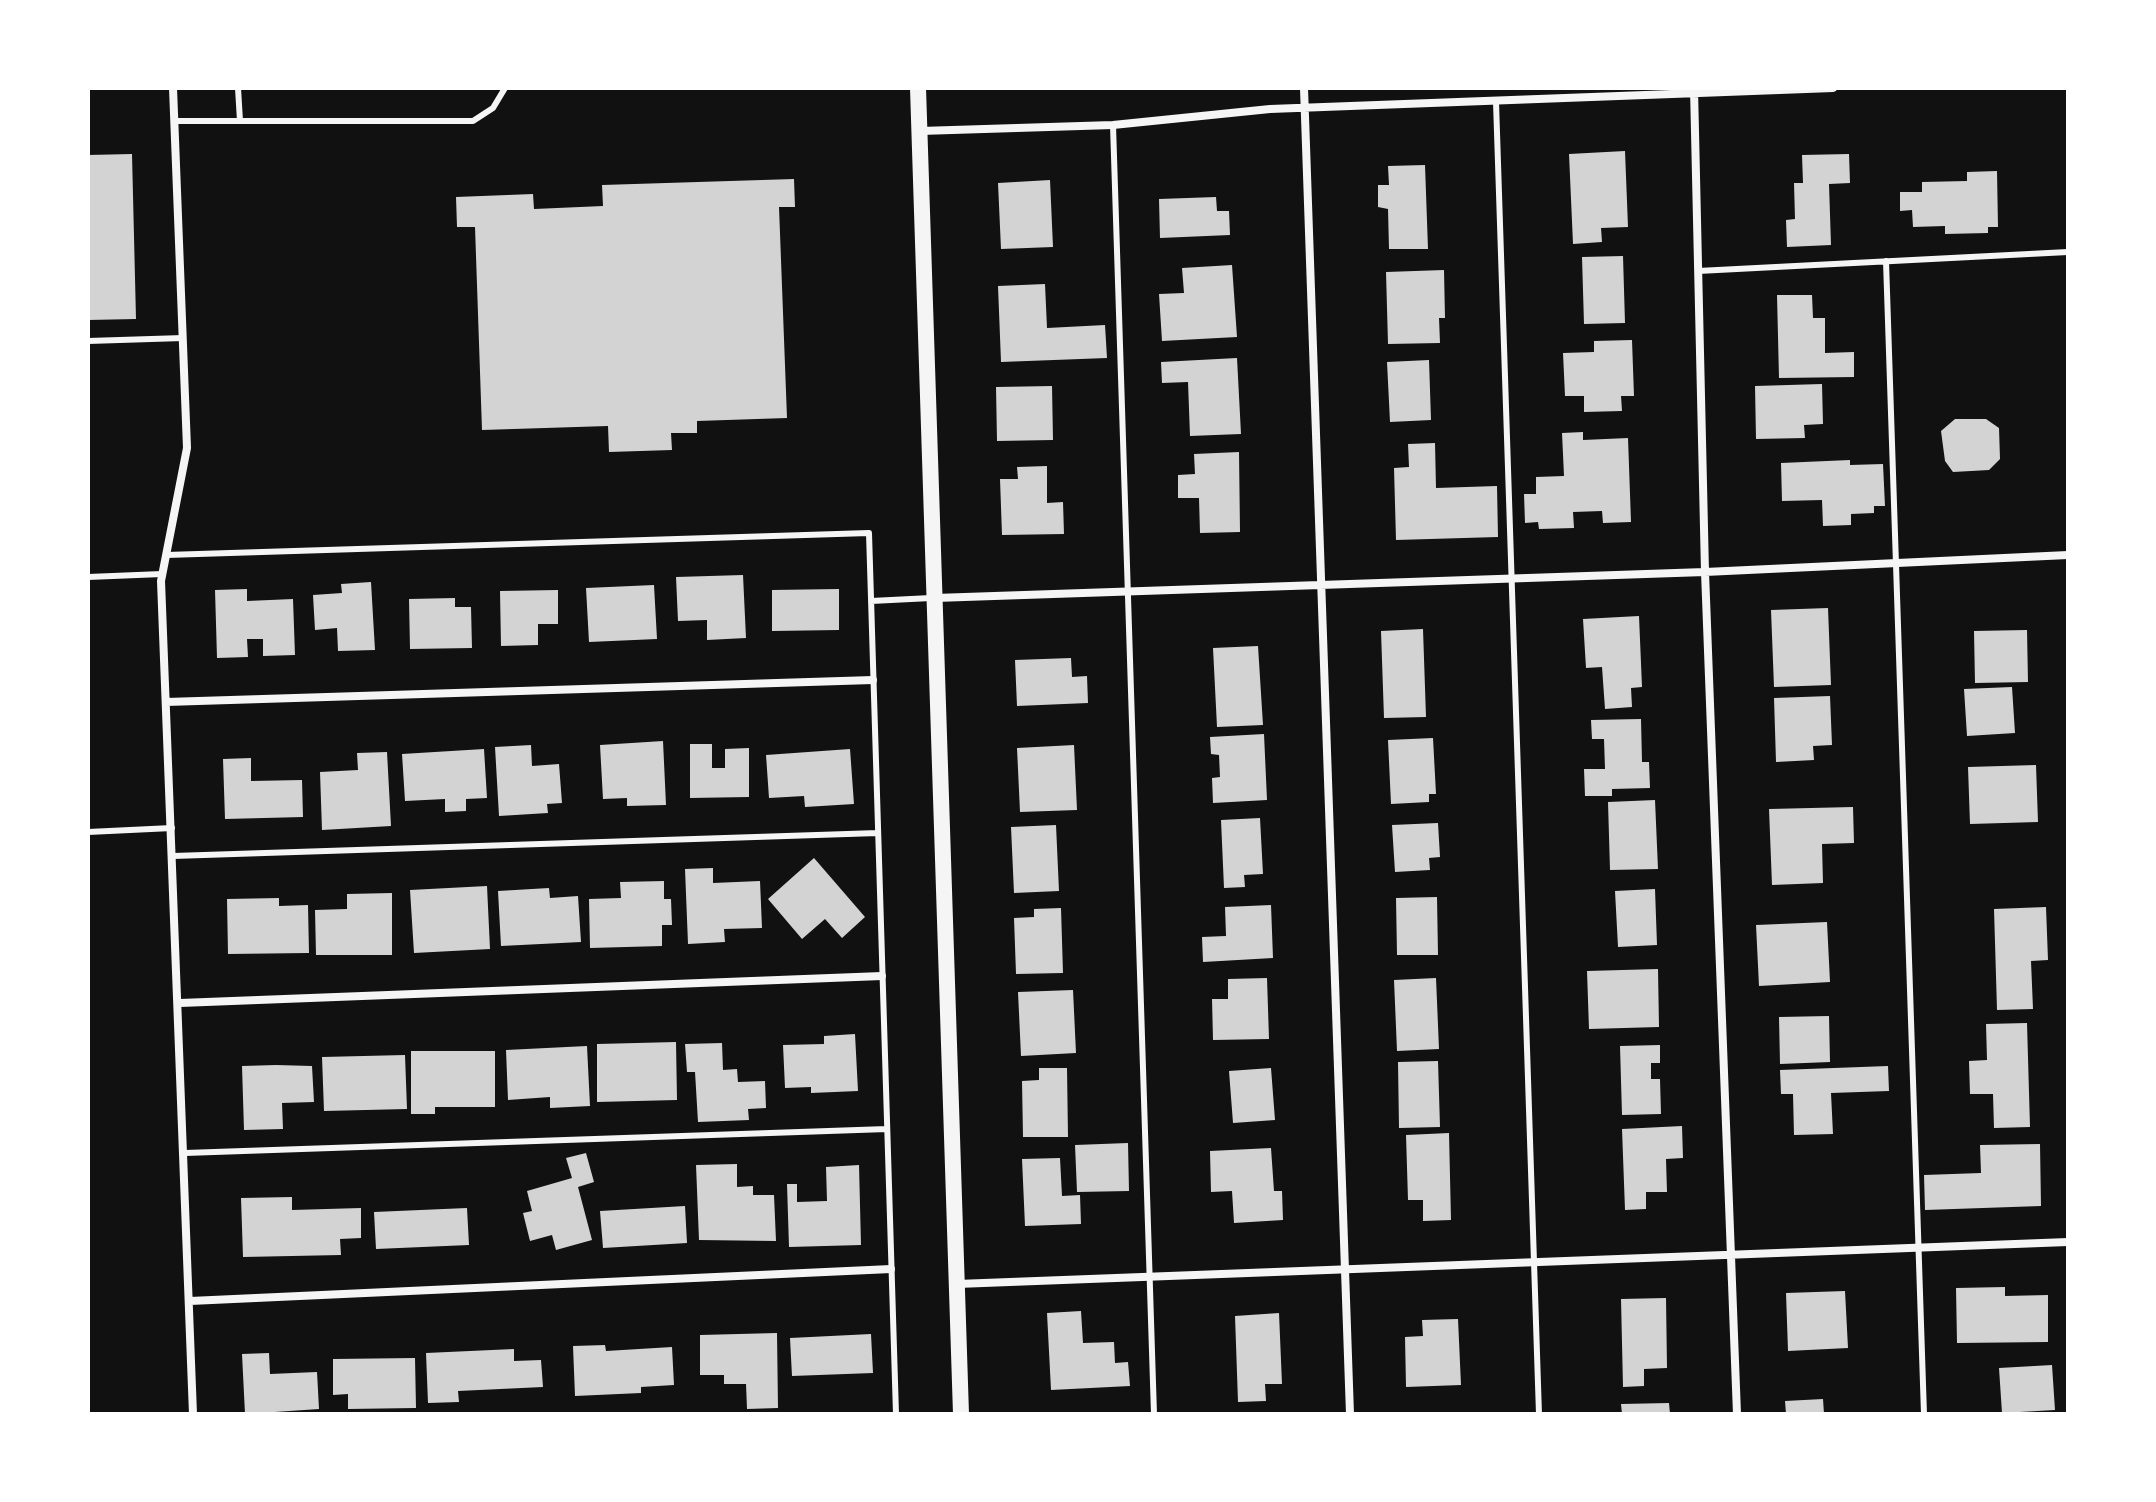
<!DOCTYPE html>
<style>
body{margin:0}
#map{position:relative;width:2156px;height:1502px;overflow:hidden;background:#111;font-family:"Fira Sans Condensed",sans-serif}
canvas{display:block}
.frame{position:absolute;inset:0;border:90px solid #fff;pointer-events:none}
</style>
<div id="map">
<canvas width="2156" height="1502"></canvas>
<div class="frame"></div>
</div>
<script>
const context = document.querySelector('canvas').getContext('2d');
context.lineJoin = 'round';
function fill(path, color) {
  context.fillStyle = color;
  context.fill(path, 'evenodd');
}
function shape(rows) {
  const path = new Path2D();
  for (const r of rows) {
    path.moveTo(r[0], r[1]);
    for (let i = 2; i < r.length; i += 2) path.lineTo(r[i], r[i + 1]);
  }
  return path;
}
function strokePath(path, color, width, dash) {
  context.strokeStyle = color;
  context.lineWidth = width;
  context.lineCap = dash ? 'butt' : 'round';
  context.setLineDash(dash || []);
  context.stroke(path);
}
const building = shape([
 [1625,151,1628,227,1601,228,1602,242,1573,244,1569,154],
 [132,154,136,319,88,320,88,155],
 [1849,154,1850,183,1829,184,1831,245,1787,247,1786,220,1795,219,1794,183,1803,183,1802,155],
 [1425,165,1428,249,1389,249,1388,209,1378,207,1378,185,1389,185,1388,166],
 [1997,171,1998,227,1988,227,1988,233,1945,234,1945,226,1913,227,1912,210,1900,211,1900,192,1922,192,1922,182,1967,181,1967,172],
 [794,179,795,207,779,207,787,418,697,421,697,433,671,433,672,450,609,452,608,426,482,430,475,227,457,227,456,197,533,194,534,209,603,206,602,185],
 [1050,180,1053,247,1001,249,998,183],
 [1216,197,1217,211,1229,211,1230,235,1160,238,1159,199],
 [1623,256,1625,323,1584,324,1582,257],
 [1232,265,1237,337,1162,341,1159,294,1184,293,1182,268],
 [1444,270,1445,318,1439,318,1440,343,1388,344,1386,272],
 [1045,284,1047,328,1105,325,1107,358,1001,362,998,286],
 [1777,295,1812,295,1813,318,1825,318,1825,353,1854,352,1854,377,1779,378],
 [1632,340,1634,396,1621,396,1622,411,1584,412,1584,396,1565,396,1563,353,1594,352,1594,341],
 [1237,358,1241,434,1190,436,1188,382,1162,383,1161,362],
 [1429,360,1431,420,1390,422,1387,362],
 [1822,384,1823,424,1804,425,1805,438,1756,439,1755,386],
 [1052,386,1053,440,997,441,996,387],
 [1955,419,1986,419,1999,428,2000,459,1989,470,1953,472,1945,461,1941,431],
 [1583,432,1583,440,1628,438,1631,522,1603,523,1602,511,1573,512,1574,528,1539,529,1538,522,1525,523,1524,494,1536,494,1536,477,1564,476,1562,433],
 [1435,443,1436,488,1497,486,1498,537,1396,540,1394,468,1409,467,1408,444],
 [1239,452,1240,532,1200,533,1199,498,1178,498,1178,475,1195,474,1194,454],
 [1850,460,1850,465,1883,464,1885,506,1874,506,1874,513,1851,514,1851,525,1823,526,1822,500,1782,501,1781,463],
 [1047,466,1047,503,1063,502,1064,534,1002,535,1000,479,1018,479,1017,467],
 [743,575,746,638,707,640,707,620,678,621,676,577],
 [371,582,375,650,338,651,337,628,315,630,313,595,342,593,341,584],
 [654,585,657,639,589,642,586,588],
 [247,589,247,601,293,599,295,655,263,656,263,639,247,639,248,657,217,658,215,590],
 [839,589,839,630,772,631,772,590],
 [558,590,558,624,538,624,538,645,501,646,500,591],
 [455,598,455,607,471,607,472,648,410,649,409,599],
 [1828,608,1831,685,1774,687,1771,610],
 [1639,616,1642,687,1631,688,1632,707,1605,709,1602,667,1586,668,1583,619],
 [1423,629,1426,717,1384,718,1381,631],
 [2027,630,2028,682,1975,683,1974,631],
 [1258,646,1263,725,1217,727,1213,648],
 [1071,658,1072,677,1087,676,1088,703,1017,706,1015,660],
 [2012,687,2015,733,1967,736,1964,689],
 [1830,696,1832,745,1813,746,1814,760,1776,762,1774,698],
 [1641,719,1642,762,1649,762,1650,788,1612,789,1612,796,1585,796,1584,769,1605,769,1604,739,1592,739,1591,720],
 [1264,734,1267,800,1213,803,1212,778,1220,777,1219,755,1211,754,1210,737],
 [1433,738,1436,794,1429,794,1429,802,1391,804,1388,740],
 [663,741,666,805,627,806,627,798,603,799,600,745],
 [690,744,712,744,712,768,725,768,725,749,749,748,749,797,690,798],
 [531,745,532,766,559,764,562,803,547,804,548,813,499,816,495,747],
 [1074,745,1077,810,1020,812,1017,748],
 [484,749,487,798,466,799,466,811,445,812,445,799,405,801,402,754],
 [850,749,854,804,805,807,804,796,769,798,766,755],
 [387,752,391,826,322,830,320,772,358,770,357,753],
 [251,758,251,781,302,780,303,817,225,819,223,759],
 [2036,765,2038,822,1970,824,1968,767],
 [1655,800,1658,869,1610,870,1608,802],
 [1853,807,1854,843,1822,844,1823,883,1772,885,1769,809],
 [1260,818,1263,874,1244,875,1245,887,1224,888,1221,820],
 [1438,823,1440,857,1429,858,1430,870,1395,872,1392,825],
 [1056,825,1059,891,1014,893,1011,827],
 [814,858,865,917,842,938,825,919,802,939,768,899],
 [713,868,713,883,760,881,762,928,724,929,725,942,688,944,685,869],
 [664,881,664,899,671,899,672,925,662,925,662,946,590,948,589,899,621,898,620,882],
 [487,886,490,949,414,953,410,890],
 [549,888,550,898,578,896,581,942,501,946,498,891],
 [1655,889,1657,945,1618,947,1615,891],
 [392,893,392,955,316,955,315,910,347,909,347,894],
 [1437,897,1438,955,1397,955,1396,898],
 [279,898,279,906,308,905,309,953,228,954,227,899],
 [1271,905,1273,958,1203,962,1202,937,1226,936,1225,907],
 [2046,907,2048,960,2031,961,2033,1009,1997,1010,1994,909],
 [1061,908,1063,973,1016,974,1014,918,1034,917,1034,909],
 [1827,922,1830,982,1759,986,1756,925],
 [1658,969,1659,1027,1589,1029,1587,971],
 [1267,978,1269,1039,1213,1040,1212,999,1228,999,1228,979],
 [1436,978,1439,1049,1397,1051,1394,980],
 [1073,990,1076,1053,1021,1056,1018,992],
 [1829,1016,1830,1062,1780,1064,1779,1017],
 [2027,1023,2030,1127,1994,1128,1993,1094,1970,1094,1969,1061,1987,1060,1986,1024],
 [855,1034,858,1091,811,1093,811,1087,785,1088,783,1045,824,1044,824,1036],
 [676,1042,677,1100,597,1102,597,1044],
 [722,1043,723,1070,737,1069,738,1082,765,1081,766,1108,748,1109,749,1120,698,1122,695,1072,687,1072,685,1044],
 [1660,1045,1660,1063,1651,1063,1651,1079,1660,1079,1661,1114,1622,1115,1620,1046],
 [587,1046,590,1106,550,1108,550,1097,508,1100,506,1050],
 [411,1051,495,1051,495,1107,435,1107,435,1114,411,1114],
 [405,1055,407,1109,324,1111,322,1057],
 [1438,1061,1440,1127,1399,1128,1398,1062],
 [276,1065,312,1066,314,1102,282,1103,283,1129,244,1130,242,1066],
 [1888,1066,1889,1091,1831,1093,1833,1134,1794,1135,1793,1094,1781,1094,1780,1070],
 [1039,1068,1067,1068,1068,1137,1023,1137,1022,1081,1039,1080],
 [1271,1068,1275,1120,1233,1123,1229,1071],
 [1682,1126,1683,1158,1666,1159,1667,1192,1646,1192,1646,1209,1625,1210,1622,1129],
 [1449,1133,1451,1220,1423,1221,1423,1200,1408,1200,1406,1135],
 [1128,1143,1129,1191,1077,1192,1075,1145],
 [2040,1144,2041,1206,1925,1210,1924,1175,1981,1173,1980,1145],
 [1271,1148,1274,1191,1282,1191,1283,1220,1234,1223,1232,1191,1211,1192,1210,1151],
 [586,1153,594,1182,578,1187,592,1240,556,1250,552,1235,530,1241,523,1213,532,1211,527,1191,572,1178,566,1158],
 [1060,1158,1062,1196,1080,1195,1081,1224,1025,1226,1022,1159],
 [737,1164,737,1187,753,1186,753,1195,774,1195,776,1241,699,1240,696,1165],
 [859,1165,861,1245,789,1247,787,1184,797,1184,797,1202,827,1201,826,1167],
 [292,1197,292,1210,361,1208,361,1238,340,1239,341,1255,243,1257,241,1198],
 [685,1206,687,1243,603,1248,600,1211],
 [467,1208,469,1245,376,1249,374,1212],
 [2005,1287,2005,1296,2048,1295,2048,1342,1957,1343,1956,1288],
 [1845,1291,1848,1348,1788,1351,1786,1293],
 [1666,1298,1667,1368,1644,1369,1644,1386,1623,1387,1621,1299],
 [1081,1311,1083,1343,1114,1342,1115,1363,1128,1362,1130,1386,1051,1390,1047,1313],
 [1279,1313,1282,1384,1265,1384,1266,1401,1238,1402,1235,1316],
 [1458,1319,1461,1385,1406,1387,1405,1337,1423,1336,1422,1320],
 [777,1333,778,1408,747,1409,746,1384,724,1384,724,1375,700,1375,700,1335],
 [871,1334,873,1373,792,1376,790,1338],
 [605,1345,606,1351,672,1347,674,1385,641,1387,641,1393,575,1396,573,1346],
 [514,1349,514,1361,541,1360,543,1387,458,1391,459,1402,428,1403,426,1353],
 [269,1353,270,1374,317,1372,319,1409,245,1414,242,1354],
 [415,1358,416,1408,348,1409,348,1394,333,1395,333,1359],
 [2052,1365,2055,1410,2002,1413,1999,1368],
 [1823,1399,1824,1414,1786,1414,1785,1401],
 [1669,1403,1670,1414,1622,1414,1621,1404]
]);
const service = shape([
 [238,88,240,121],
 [1496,102,1539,1414],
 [174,121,473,121,493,108,505,88],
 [1113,125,1154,1414],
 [1886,261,1924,1414],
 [1698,271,2068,252],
 [88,341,183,338],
 [166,555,869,533,896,1414],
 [88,577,162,574],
 [871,601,931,598],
 [88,832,172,828],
 [173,856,878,833],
 [185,1153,887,1129]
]);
const minor = shape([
 [173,88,187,448,161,581,193,1414],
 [1304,88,1350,1414],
 [1694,88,1705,572,1737,1414],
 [920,131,1113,125,1270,109,1833,88],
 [935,598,1705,572,2068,555],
 [166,702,873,680],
 [180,1003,882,976],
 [957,1284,2068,1242],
 [190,1301,891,1269]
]);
const secondary = shape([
 [918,88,961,1414]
]);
fill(building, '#d3d3d3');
strokePath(service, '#f5f5f5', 6);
strokePath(minor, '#f5f5f5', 8);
strokePath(secondary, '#f5f5f5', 16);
</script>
